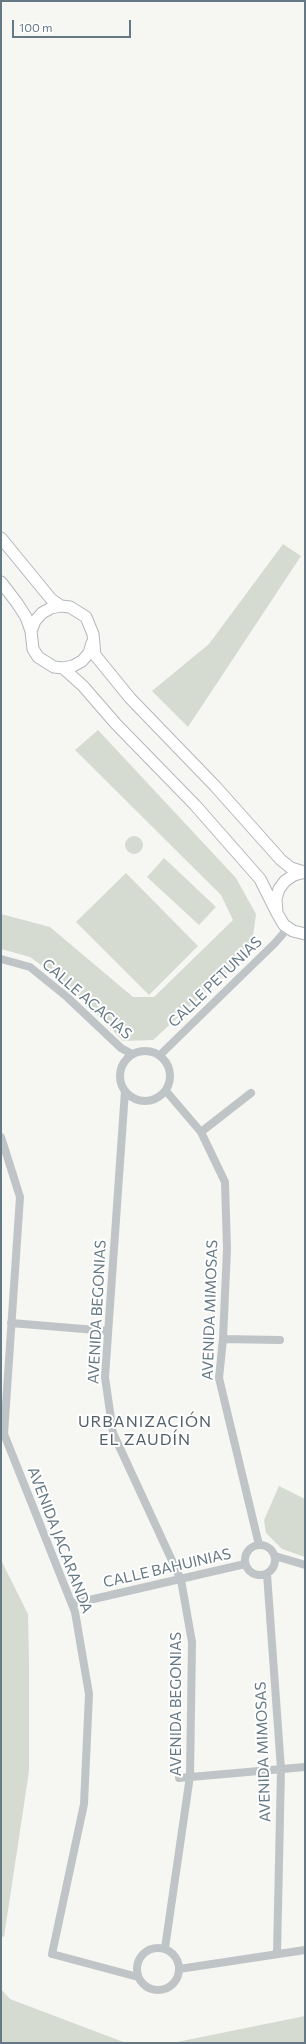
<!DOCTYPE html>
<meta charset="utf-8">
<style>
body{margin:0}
#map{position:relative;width:306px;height:2044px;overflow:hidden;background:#f6f6f3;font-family:Commissioner,sans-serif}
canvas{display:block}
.frame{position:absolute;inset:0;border:2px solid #657984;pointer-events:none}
.scale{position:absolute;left:12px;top:20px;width:119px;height:18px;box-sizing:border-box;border:2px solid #657984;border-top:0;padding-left:5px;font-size:12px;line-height:14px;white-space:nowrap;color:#657984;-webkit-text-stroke:3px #fff;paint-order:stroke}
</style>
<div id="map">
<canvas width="306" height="2044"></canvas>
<div class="frame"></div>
<div class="scale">100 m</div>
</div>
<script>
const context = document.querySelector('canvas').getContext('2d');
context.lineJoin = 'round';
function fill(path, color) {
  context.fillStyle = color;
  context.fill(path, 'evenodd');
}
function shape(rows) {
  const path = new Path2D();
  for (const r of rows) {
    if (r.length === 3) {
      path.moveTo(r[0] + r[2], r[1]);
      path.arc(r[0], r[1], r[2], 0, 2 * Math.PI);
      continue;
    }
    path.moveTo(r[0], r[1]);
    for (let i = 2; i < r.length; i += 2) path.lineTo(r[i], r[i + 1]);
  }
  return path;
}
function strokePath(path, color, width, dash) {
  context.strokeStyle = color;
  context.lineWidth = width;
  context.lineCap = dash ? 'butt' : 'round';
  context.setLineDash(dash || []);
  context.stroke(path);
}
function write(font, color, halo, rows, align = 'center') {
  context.font = font + ' Commissioner,sans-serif';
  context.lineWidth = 4;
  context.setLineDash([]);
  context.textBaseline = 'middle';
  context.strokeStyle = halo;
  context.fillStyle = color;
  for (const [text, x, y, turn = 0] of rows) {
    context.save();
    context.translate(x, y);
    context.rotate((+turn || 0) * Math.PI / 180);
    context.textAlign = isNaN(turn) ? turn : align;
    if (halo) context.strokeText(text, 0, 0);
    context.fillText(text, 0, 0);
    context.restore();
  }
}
const green = shape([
 [283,544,301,556,188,727,152,691,209,644],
 [98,730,236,878,256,914,251,951,153,1040,123,1041,78,995,41,965,30,957,1,949,1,914,50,927,133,997,154,997,233,920,221,895,75,750],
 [134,845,9],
 [164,858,216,907,199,925,147,877],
 [126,873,198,946,149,995,76,922],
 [279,1486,305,1499,305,1557,282,1549,266,1533,264,1520],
 [1,1560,28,1614,29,1662,29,1771,4,1937,1,1936],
 [1,1989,10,1999,126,2043,1,2043],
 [305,2016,305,2043,172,2043]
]);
const street = shape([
 [1,959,30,967,67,997,121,1048,132,1054],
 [145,1076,25],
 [160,1055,275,943,288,928],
 [125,1091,105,1377,113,1433,181,1580,192,1642,190,1776,165,1948],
 [166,1091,201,1132,225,1182,227,1249,223,1339,219,1378,259,1545],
 [201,1132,251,1093],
 [1,1137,20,1197,4,1434,75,1612,89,1694,84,1804,52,1954,138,1977],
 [11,1323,108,1331],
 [223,1339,280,1340],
 [260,1560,15],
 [275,1556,305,1565],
 [267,1574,281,1769,277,1954],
 [72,1604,245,1564],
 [179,1778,305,1767],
 [158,1969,21],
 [179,1969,305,1950]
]);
const secondary = shape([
 [1,538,51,599,61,606],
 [1,582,17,603,26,617,31,631],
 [92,643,89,653,82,661,73,666,63,668,54,667,38,657,33,649,31,631,35,621,42,613,51,608,61,606,70,607,86,617,93,634,95,655,130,698,215,786,281,860,291,868,304,872],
 [63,668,83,686,116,724,195,805,260,879,277,913],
 [305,872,294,875,285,881,279,889,276,899,277,913,284,925,293,931,305,934]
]);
const streetNames = [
 ["CALLE PETUNIAS",215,982,-44],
 ["CALLE ACACIAS",87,999,41],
 ["AVENIDA MIMOSAS",210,1310,-88],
 ["AVENIDA BEGONIAS",97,1312,-87],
 ["AVENIDA JACARANDA",60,1540,69],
 ["CALLE BAHUINIAS",167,1568,-13],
 ["AVENIDA BEGONIAS",176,1704,-90],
 ["AVENIDA MIMOSAS",263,1752,-92]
];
const neighbourhoodNames = [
 ["URBANIZACIÓN",145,1422],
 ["EL ZAUDÍN",145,1440]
];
fill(green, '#d6dbd2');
strokePath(secondary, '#b2b8bc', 13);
strokePath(street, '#bfc4c7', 8);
strokePath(secondary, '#fff', 11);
write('15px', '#657984', '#fff', streetNames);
context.letterSpacing = '1px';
write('16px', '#536169', '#fff', neighbourhoodNames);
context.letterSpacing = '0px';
</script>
